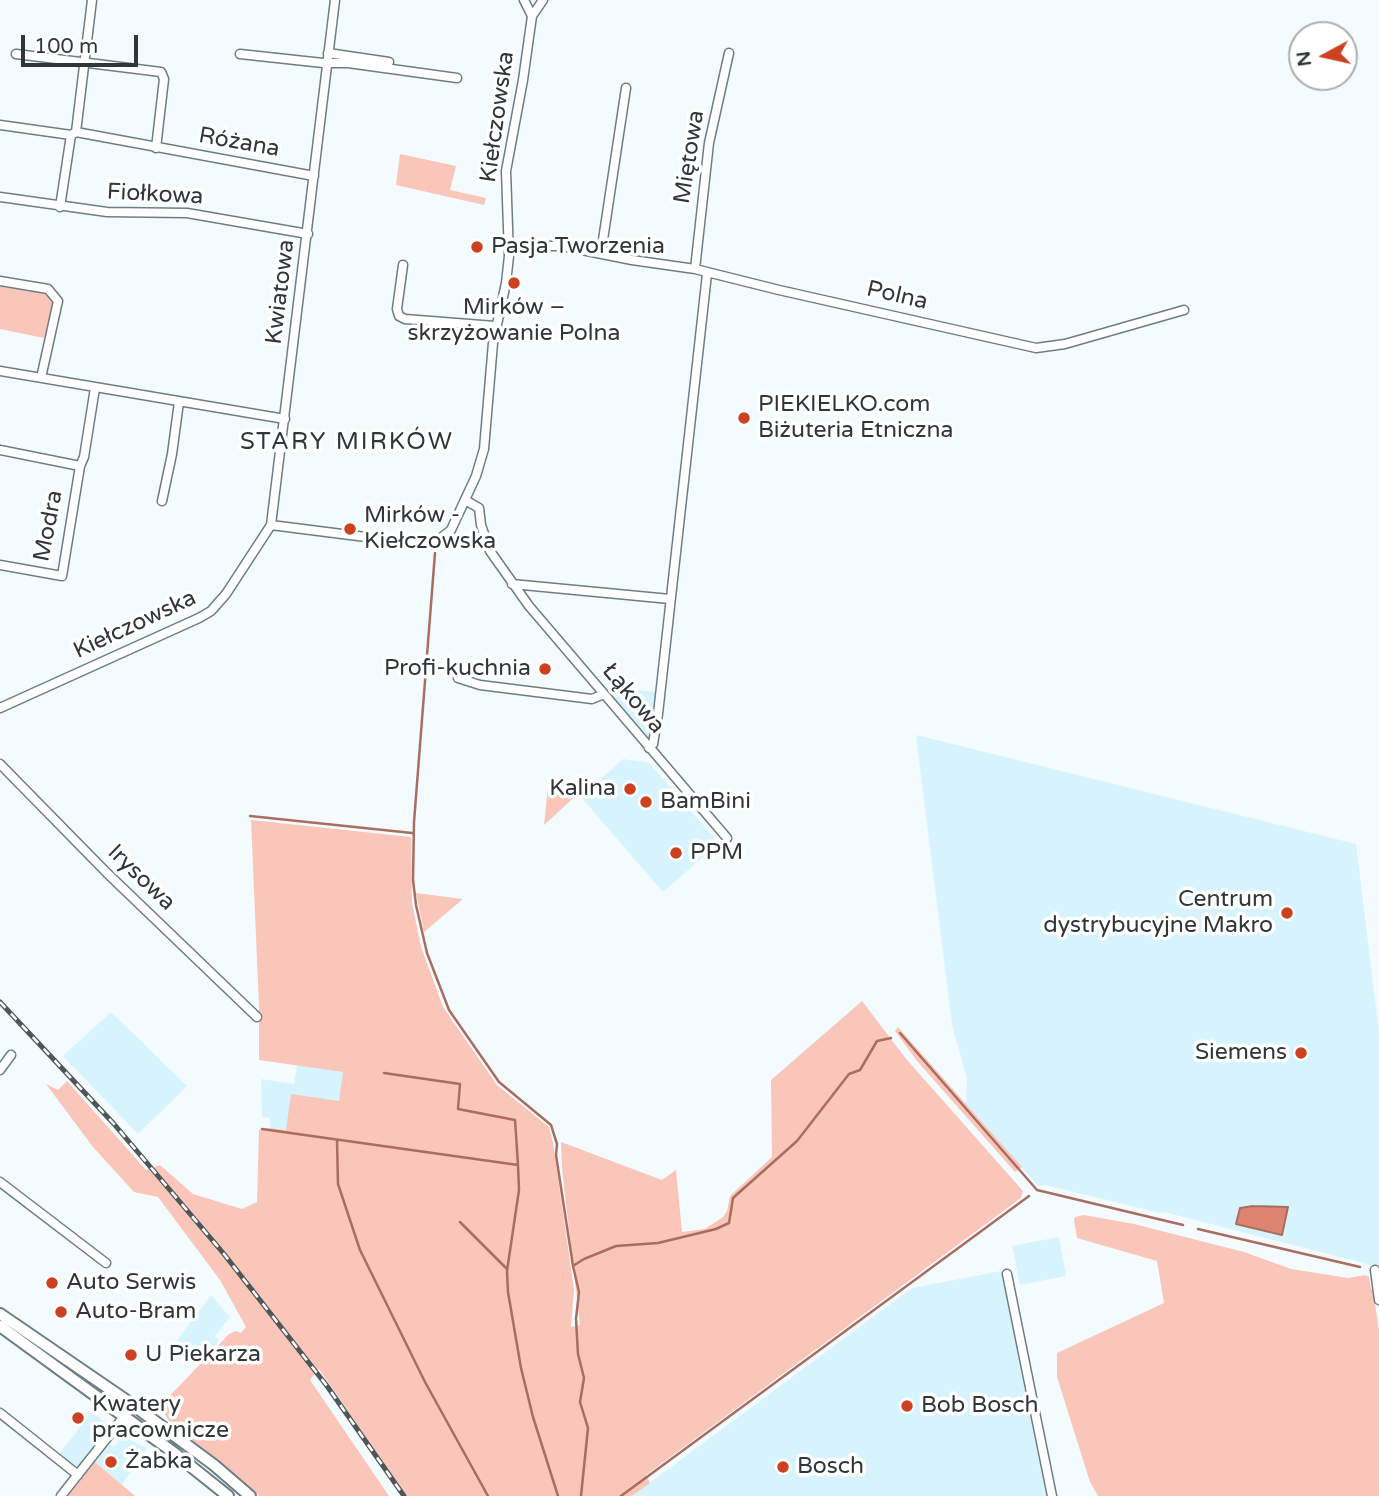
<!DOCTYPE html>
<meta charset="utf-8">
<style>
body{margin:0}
#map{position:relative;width:1379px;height:1496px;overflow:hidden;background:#f3fbfe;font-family:"Varela Round",sans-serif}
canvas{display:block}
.north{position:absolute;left:1288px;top:21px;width:70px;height:70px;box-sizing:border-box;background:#fff;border:2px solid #acafb0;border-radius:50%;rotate:262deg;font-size:19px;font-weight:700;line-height:28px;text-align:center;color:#2f3739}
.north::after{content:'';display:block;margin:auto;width:24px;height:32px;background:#cc4221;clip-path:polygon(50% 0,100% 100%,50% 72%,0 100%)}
.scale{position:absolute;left:21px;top:35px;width:117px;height:32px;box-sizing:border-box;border:4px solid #2f3739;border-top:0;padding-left:9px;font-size:21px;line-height:24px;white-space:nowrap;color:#2f3739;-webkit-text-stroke:5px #fff;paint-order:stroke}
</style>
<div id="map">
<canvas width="1379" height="1496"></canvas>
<div class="north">N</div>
<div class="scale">100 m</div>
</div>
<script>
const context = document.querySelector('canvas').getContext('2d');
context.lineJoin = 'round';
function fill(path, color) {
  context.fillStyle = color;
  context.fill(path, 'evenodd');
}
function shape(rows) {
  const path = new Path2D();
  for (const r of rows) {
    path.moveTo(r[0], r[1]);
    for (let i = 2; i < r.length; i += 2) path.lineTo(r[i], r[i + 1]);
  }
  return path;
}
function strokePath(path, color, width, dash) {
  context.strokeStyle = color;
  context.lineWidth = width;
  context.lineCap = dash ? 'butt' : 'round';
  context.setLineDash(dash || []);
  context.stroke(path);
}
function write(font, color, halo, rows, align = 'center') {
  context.font = font + ' "Varela Round",sans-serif';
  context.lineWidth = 7;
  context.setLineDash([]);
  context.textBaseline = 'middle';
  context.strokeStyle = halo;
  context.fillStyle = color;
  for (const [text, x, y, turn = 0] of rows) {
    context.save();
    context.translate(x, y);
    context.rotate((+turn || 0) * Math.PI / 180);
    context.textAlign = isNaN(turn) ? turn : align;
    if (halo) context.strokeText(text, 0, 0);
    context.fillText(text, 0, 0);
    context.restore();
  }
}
const built = shape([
 [605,687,657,692,651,740],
 [916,735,1356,844,1379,1033,1379,1267,1164,1212,1160,1213,1045,1185,1038,1186,966,1104,967,1079,952,1025],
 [623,759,649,763,719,843,663,892,581,797],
 [111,1012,187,1086,138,1134,63,1056],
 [297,1065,343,1072,339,1101,286,1130,270,1128,270,1118,262,1117,261,1079,294,1084],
 [1059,1237,1066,1276,1020,1285,1012,1246],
 [1001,1271,1046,1496,632,1496,912,1288],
 [211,1295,230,1317,215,1336,219,1340,214,1347,209,1344,198,1359,175,1343],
 [92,1412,109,1426,77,1467,59,1454],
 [118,1434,147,1448,122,1485,95,1462,110,1444,114,1447,119,1441,116,1438]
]);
const green = shape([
 [400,154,456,166,450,190,486,198,484,205,396,185],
 [0,284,50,294,55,301,53,316,44,338,0,329],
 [548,787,580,792,544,825],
 [251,820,411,837,412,903,421,947,443,1007,497,1085,549,1127,553,1143,574,1290,571,1327,580,1325,562,1168,561,1142,662,1180,676,1170,682,1232,705,1229,723,1217,727,1211,730,1196,772,1157,771,1080,862,1001,907,1060,1023,1191,1021,1198,646,1475,650,1483,632,1496,406,1496,319,1369,310,1380,389,1496,259,1496,169,1421,160,1406,229,1334,236,1331,241,1333,246,1327,220,1280,158,1197,134,1192,93,1147,46,1084,58,1090,67,1081,146,1170,160,1165,193,1194,242,1209,257,1202,259,1130,270,1128,286,1130,291,1094,339,1101,343,1072,259,1060,259,1006],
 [416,893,463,899,424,932],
 [898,1027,966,1104,1022,1167,1015,1172,917,1061,895,1031],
 [1084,1215,1134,1224,1244,1252,1291,1269,1348,1278,1365,1275,1369,1277,1371,1289,1373,1289,1379,1332,1379,1496,1098,1496,1090,1482,1057,1377,1057,1353,1164,1303,1157,1261,1077,1238,1074,1220,1075,1217],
 [95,1462,122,1485,135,1496,68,1496]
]);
const water = shape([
 [1253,1206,1288,1207,1282,1235,1236,1224,1240,1208,1253,1206]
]);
const stream = shape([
 [435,553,414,822,413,880,416,905,427,953,449,1010,499,1082,551,1125,557,1144,556,1155,573,1266,579,1292,576,1319,578,1354,584,1378,580,1402,588,1428,581,1496],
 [250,816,412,833],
 [900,1033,1037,1190,1183,1225],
 [384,1073,460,1084,458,1109,515,1120,518,1165],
 [262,1129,518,1165,519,1190,507,1271,508,1292,521,1368,533,1417,558,1496],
 [337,1140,338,1184,360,1250,425,1382,488,1496],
 [460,1222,507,1269],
 [1198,1229,1360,1267],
 [573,1266,584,1259,616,1246,658,1243,716,1229,729,1223,733,1198,797,1141,849,1074,860,1070,877,1041,891,1038],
 [621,1496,1029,1196]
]);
const street = shape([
 [524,0,532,16],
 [328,53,389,62],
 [16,54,161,72,164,79,156,148],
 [240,54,323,63,348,63,457,78],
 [0,125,71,135,76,132,314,176],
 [76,132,92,0],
 [0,197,107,212,187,213,308,234],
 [60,207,71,135],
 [509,246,562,246,632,260,695,269,779,290,1036,348,1065,344,1184,310],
 [601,253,626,88],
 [403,265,397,309,399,316,405,319,495,326],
 [695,269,709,143,729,53],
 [0,281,48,289,58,301,41,378],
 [0,371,285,419],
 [0,450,80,466,84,457,95,388],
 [465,500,479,508,481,525,490,551,529,606,727,838],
 [162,501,172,454,179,402],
 [271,525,413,543,437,541,451,530,476,476,484,449,493,343,506,283,509,256,506,171,523,80,532,16,543,0],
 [0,565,62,576,80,466],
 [512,584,670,599],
 [458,678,480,685,592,699,604,694],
 [0,708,199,618,211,611,226,594,271,525,335,0],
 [649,748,653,744,658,714,707,274],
 [0,764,107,873,257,1017],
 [0,1070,11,1055],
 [0,1182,106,1263],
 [1375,1270,1379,1300],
 [1007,1274,1052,1496],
 [0,1413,78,1475],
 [61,1496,133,1405]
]);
const secondary = shape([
 [0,1314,133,1405,214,1465,250,1496],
 [0,1326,173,1452,228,1496]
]);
const rail = shape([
 [0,1002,114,1124,224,1254,327,1386,404,1496]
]);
const markers = [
 [477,247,7,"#cc4221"],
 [514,283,7,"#cc4221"],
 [744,418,7,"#cc4221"],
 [350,529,7,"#cc4221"],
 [545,669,7,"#cc4221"],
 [630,789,7,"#cc4221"],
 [646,802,7,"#cc4221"],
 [676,853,7,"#cc4221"],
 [1287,913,7,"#cc4221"],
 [1301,1053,7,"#cc4221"],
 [52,1283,7,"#cc4221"],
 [61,1312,7,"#cc4221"],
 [131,1355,7,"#cc4221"],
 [907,1406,7,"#cc4221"],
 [78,1418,7,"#cc4221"],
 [111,1462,7,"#cc4221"],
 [783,1467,7,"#cc4221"]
];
const streetNames = [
 ["Kiełczowska",498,117,-82],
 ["Różana",239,143,10],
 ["Miętowa",690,157,-81],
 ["Fiołkowa",155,195,3],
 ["Kwiatowa",281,292,-83],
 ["Polna",897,296,13],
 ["Modra",49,526,-79],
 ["Kiełczowska",135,625,-25],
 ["Łąkowa",633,699,50],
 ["Irysowa",141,878,44]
];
const poiNames = [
 ["Pasja Tworzenia",491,247],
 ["Mirków –",514,308,"center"],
 ["skrzyżowanie Polna",514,334,"center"],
 ["PIEKIELKO.com",758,405],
 ["Biżuteria Etniczna",758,431],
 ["Mirków -",364,516],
 ["Kiełczowska",364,542],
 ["Profi-kuchnia",531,669,"right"],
 ["Kalina",616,789,"right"],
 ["BamBini",660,802],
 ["PPM",690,853],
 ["Centrum",1273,900,"right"],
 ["dystrybucyjne Makro",1273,926,"right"],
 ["Siemens",1287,1053,"right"],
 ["Auto Serwis",66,1283],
 ["Auto-Bram",75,1312],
 ["U Piekarza",145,1355],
 ["Kwatery",92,1405],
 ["pracownicze",92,1431],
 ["Bob Bosch",921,1406],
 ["Żabka",125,1462],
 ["Bosch",797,1467]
];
const neighbourhoodNames = [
 ["STARY MIRKÓW",347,443]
];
fill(built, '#d7f4fe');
fill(green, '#f9c6b9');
fill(water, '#dd8570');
strokePath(water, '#a96e60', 2);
strokePath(stream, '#a96e60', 2.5);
strokePath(street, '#6c7e84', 11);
strokePath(secondary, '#6c7e84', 14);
strokePath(street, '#fff', 8);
strokePath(secondary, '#fff', 10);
strokePath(rail, '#4e5658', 5);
strokePath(rail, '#fff', 2.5, [8]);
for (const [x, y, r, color] of markers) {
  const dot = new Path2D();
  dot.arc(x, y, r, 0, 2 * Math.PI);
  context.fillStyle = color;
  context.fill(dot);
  strokePath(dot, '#fff', 2.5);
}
write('23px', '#2f3739', '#fff', streetNames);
write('23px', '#2f3739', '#fff', poiNames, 'left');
context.letterSpacing = '2px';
write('24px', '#2f3739', '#fff', neighbourhoodNames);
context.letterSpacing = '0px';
</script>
